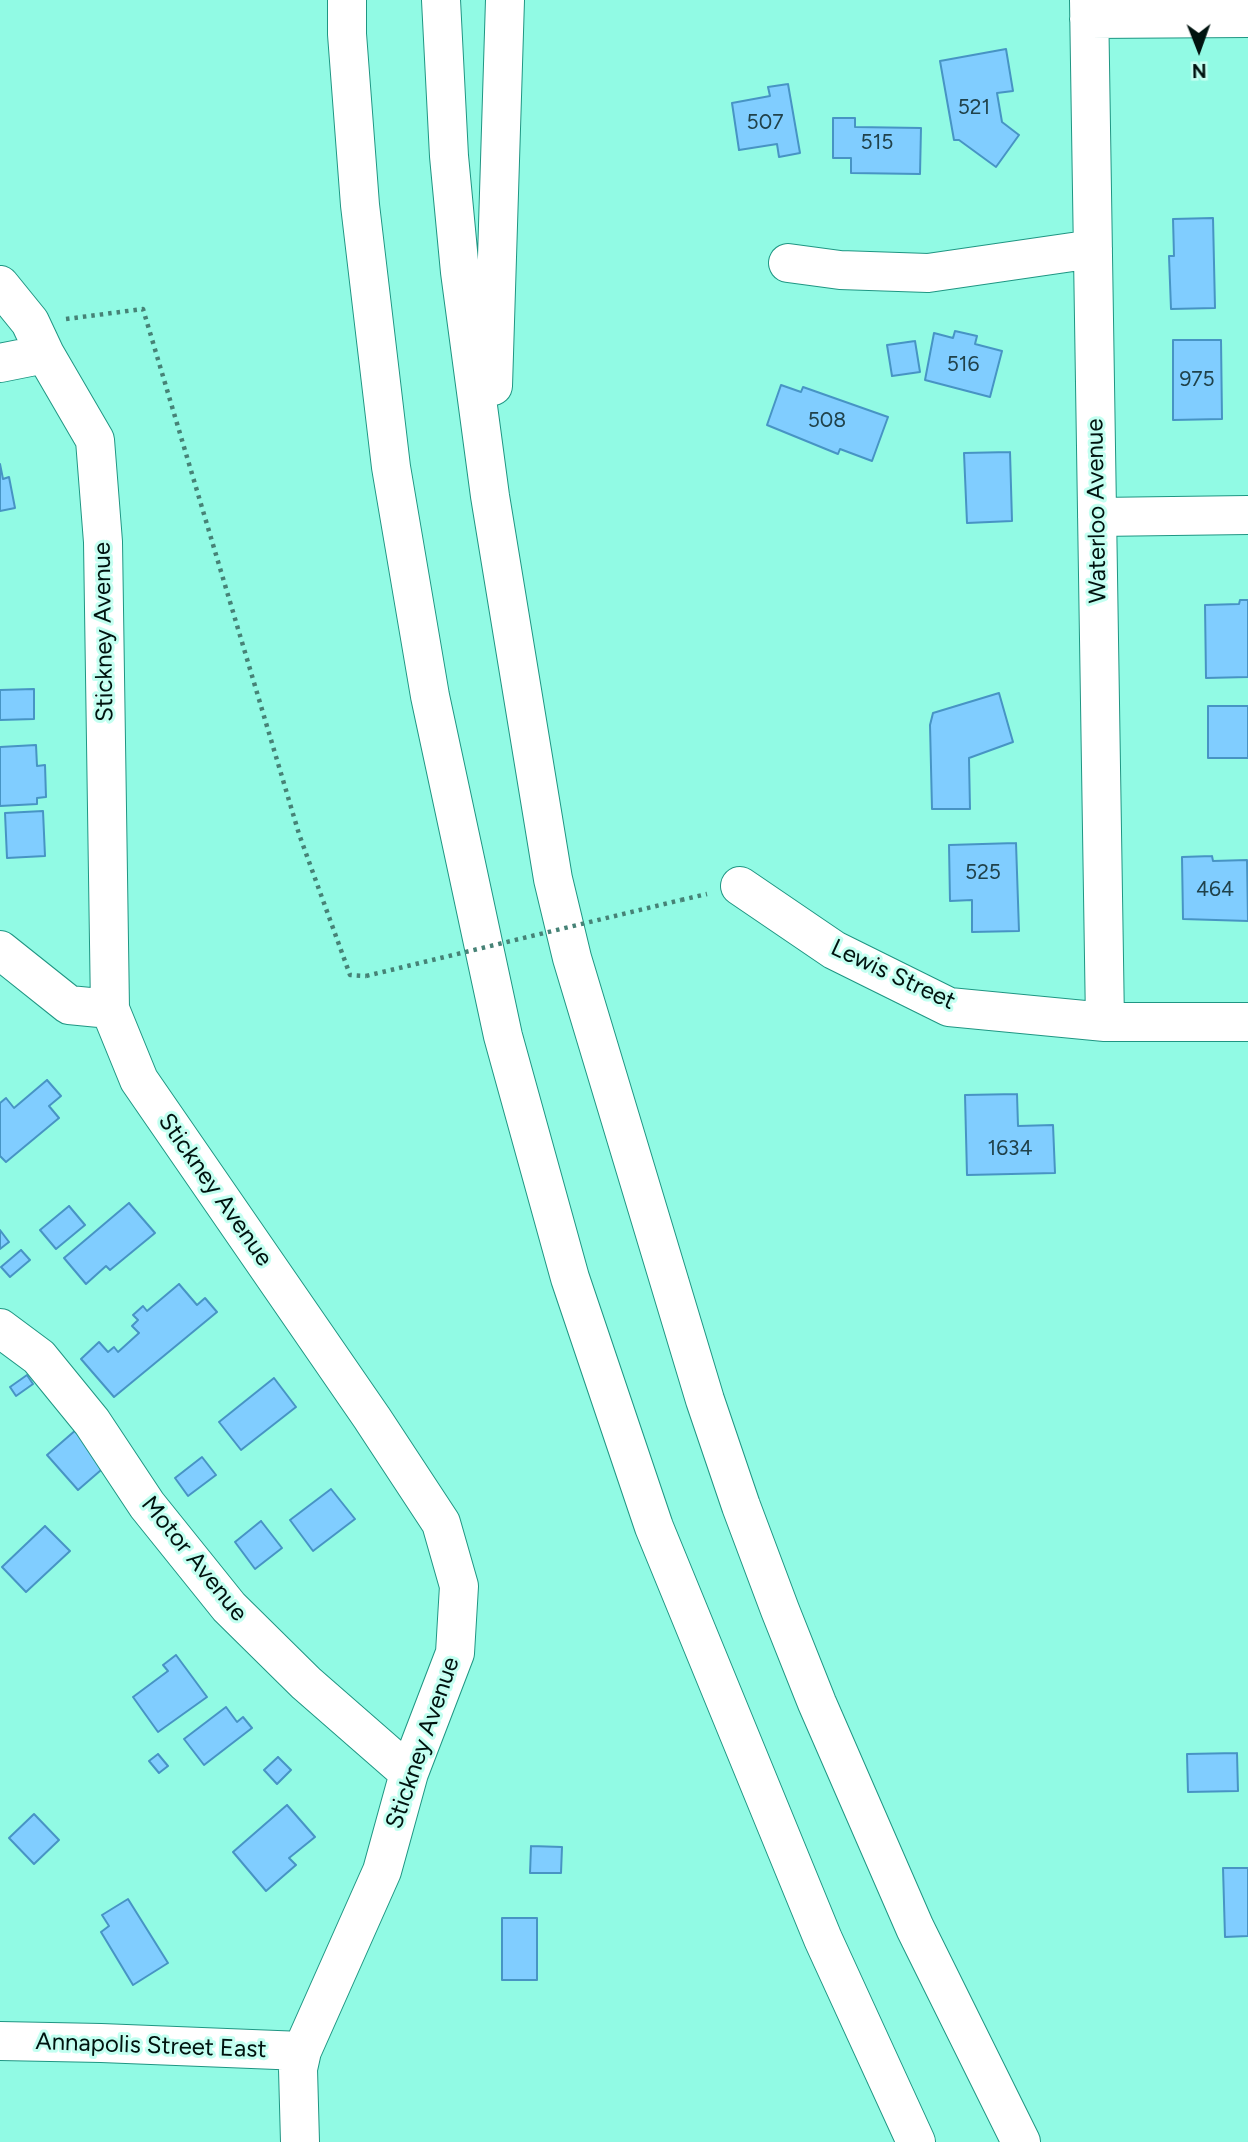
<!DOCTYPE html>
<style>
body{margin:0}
#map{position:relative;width:1248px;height:2142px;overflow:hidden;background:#91fae4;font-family:Figtree,sans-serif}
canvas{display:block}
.north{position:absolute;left:1164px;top:14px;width:70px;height:70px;-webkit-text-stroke:5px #c4fff1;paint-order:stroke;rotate:179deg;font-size:19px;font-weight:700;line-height:28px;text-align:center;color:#00130f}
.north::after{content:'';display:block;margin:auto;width:24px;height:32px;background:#00130f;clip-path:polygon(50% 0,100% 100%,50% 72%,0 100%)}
</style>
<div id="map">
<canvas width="1248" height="2142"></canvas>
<div class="north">N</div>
</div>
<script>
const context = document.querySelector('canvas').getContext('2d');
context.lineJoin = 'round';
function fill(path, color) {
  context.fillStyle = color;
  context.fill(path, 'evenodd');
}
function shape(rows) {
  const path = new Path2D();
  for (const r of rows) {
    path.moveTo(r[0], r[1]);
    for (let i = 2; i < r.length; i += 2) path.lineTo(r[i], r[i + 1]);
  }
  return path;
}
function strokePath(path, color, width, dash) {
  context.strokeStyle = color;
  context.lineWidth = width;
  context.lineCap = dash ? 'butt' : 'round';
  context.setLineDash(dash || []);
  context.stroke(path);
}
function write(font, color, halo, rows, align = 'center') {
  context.font = font + ' Figtree,sans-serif';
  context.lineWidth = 6;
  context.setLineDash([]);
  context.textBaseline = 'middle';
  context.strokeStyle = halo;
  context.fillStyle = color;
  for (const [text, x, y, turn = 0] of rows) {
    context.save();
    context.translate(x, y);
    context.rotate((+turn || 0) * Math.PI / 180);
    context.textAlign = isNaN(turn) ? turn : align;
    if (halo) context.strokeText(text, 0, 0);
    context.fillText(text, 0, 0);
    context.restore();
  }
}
const building = shape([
 [1006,49,1013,91,997,93,1002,122,1019,135,996,167,959,140,954,140,940,61,1006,49],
 [788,84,800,153,779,157,777,144,739,150,732,103,770,96,768,87,788,84],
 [833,118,855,118,855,127,921,128,920,174,851,173,851,158,833,158,833,118],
 [1213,218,1215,308,1171,309,1169,256,1174,256,1173,219,1213,218],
 [955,331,977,336,975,344,1002,351,990,397,925,380,934,333,953,338,955,331],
 [1173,340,1221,340,1222,419,1173,420,1173,340],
 [915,341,920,372,892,376,887,345,915,341],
 [781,385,801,392,803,387,888,417,872,461,840,449,838,454,767,425,781,385],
 [1010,452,1012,521,967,523,964,453,1010,452],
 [0,464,3,479,9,477,15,508,0,511,0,464],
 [1240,600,1248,600,1248,677,1206,678,1205,605,1239,604,1240,600],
 [34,689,34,719,0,720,0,690,34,689],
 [999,693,1013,742,969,758,970,809,932,809,930,725,933,713,999,693],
 [1208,706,1248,706,1248,758,1208,758,1208,706],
 [36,745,37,766,45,765,46,797,37,798,37,804,0,806,0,747,36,745],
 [43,811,45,856,7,858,5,813,43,811],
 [1016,843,1019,931,972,932,972,900,950,901,949,845,1016,843],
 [1212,856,1213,861,1247,860,1248,921,1183,919,1182,857,1212,856],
 [47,1080,61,1096,49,1106,59,1118,6,1162,0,1156,0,1103,6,1098,14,1108,47,1080],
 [1017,1094,1018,1126,1053,1125,1055,1173,967,1175,965,1095,1017,1094],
 [129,1203,155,1233,110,1270,106,1266,86,1284,64,1258,129,1203],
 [69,1206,85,1225,56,1249,40,1230,69,1206],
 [0,1230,9,1242,0,1249,0,1230],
 [21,1250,30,1260,10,1277,1,1267,21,1250],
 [179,1284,197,1305,205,1298,217,1312,114,1397,81,1359,99,1342,108,1352,114,1347,118,1352,139,1333,132,1326,138,1320,133,1315,143,1306,147,1311,179,1284],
 [27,1375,33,1384,16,1396,10,1387,27,1375],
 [274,1378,296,1407,241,1450,219,1422,274,1378],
 [77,1429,108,1464,78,1490,47,1455,77,1429],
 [202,1457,216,1475,188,1496,175,1478,202,1457],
 [331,1489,355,1519,313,1551,290,1520,331,1489],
 [261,1521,282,1548,255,1569,235,1542,261,1521],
 [45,1526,70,1551,26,1592,2,1567,45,1526],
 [176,1655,207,1697,158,1732,133,1697,168,1671,163,1665,176,1655],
 [226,1707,237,1722,243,1717,252,1728,204,1765,184,1739,226,1707],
 [1237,1753,1238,1791,1188,1792,1187,1754,1237,1753],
 [158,1754,168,1766,159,1773,149,1761,158,1754],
 [278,1757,291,1770,277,1784,264,1770,278,1757],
 [287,1805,315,1837,289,1858,296,1865,266,1891,233,1852,287,1805],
 [34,1814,59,1840,34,1864,9,1838,34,1814],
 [531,1846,562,1847,561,1873,530,1873,531,1846],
 [1223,1868,1248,1868,1248,1936,1225,1937,1223,1868],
 [128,1899,168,1963,133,1985,101,1932,109,1926,102,1915,128,1899],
 [502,1918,537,1918,537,1980,502,1980,502,1918]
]);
const path = shape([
 [66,319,143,309,299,834,350,975,366,976],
 [681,900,707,894]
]);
const minor = shape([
 [1089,0,1105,1022],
 [1089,19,1248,18],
 [788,263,840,270,928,273,1093,249],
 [0,285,30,322,45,354,95,440,103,542,110,1009,139,1080,372,1418,441,1523,459,1586,455,1653,409,1773,382,1871,302,2051,298,2069,300,2142],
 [0,363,45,354],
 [1097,517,1248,515],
 [740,886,834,950,949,1007,1105,1022,1248,1022],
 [0,950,69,1005,110,1009],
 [0,1328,39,1357,92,1422,147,1505,229,1607,306,1683,409,1773],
 [0,2041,101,2043,302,2051]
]);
const highway = shape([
 [347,0,347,34,360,205,391,467,430,696,503,1036,570,1278,654,1527,823,1939,916,2142],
 [441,0,449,156,460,272,490,496,553,879,572,958,705,1400,741,1506,780,1610,817,1703,915,1928,1021,2142],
 [493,386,505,0]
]);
const pathBridge = shape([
 [366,976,681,900]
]);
const numberNames = [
 ["521",974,108],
 ["507",765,123],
 ["515",877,143],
 ["516",963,365],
 ["975",1197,380],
 ["508",827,421],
 ["525",983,873],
 ["464",1215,890],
 ["1634",1010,1149]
];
const streetNames = [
 ["Waterloo Avenue",1097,511,-91],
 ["Stickney Avenue",104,632,-91],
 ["Lewis Street",893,975,25],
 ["Stickney Avenue",215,1190,55],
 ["Motor Avenue",194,1559,51],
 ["Stickney Avenue",423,1743,-71],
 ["Annapolis Street East",151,2046,2]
];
fill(building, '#80cdff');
strokePath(building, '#4794c4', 2);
strokePath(minor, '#1f9683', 40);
strokePath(highway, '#1f9683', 40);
strokePath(path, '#468276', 4.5, [3.5, 5]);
strokePath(minor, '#fff', 38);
strokePath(highway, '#fff', 38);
strokePath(pathBridge, '#468276', 4.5, [3.5, 5]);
write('21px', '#20424b', null, numberNames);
write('24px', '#00130f', '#c4fff1', streetNames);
</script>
